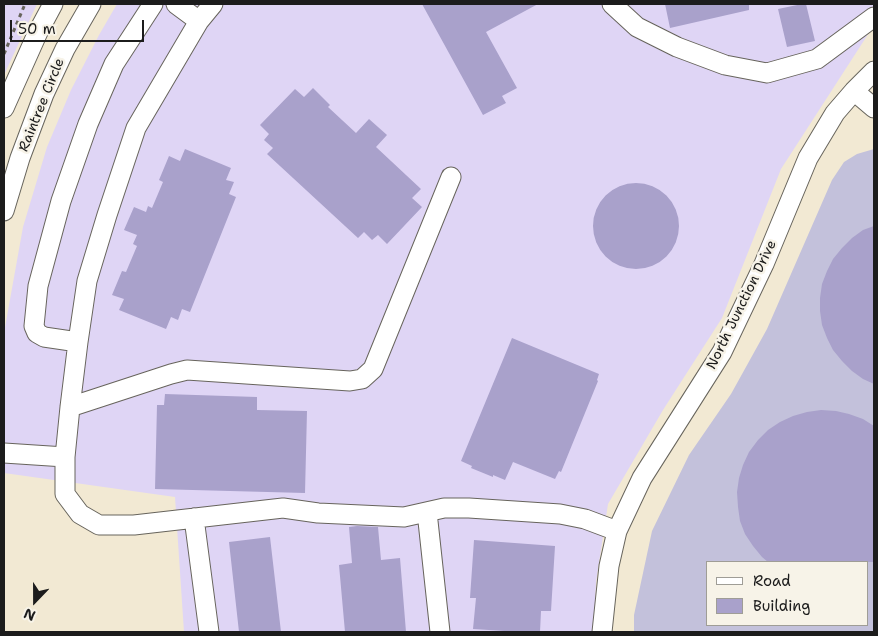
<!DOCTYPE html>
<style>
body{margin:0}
#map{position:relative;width:878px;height:636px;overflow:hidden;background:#f2e9d3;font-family:"Shantell Sans",sans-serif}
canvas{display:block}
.frame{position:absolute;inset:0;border:5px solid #1c1c1c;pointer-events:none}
.legend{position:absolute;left:706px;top:561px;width:162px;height:65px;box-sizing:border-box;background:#f7f3e8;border:1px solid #9f9d96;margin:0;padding:6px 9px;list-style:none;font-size:15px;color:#1c1c1c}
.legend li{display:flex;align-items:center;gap:10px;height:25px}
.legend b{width:25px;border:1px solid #9f9d96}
.north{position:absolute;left:10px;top:576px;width:50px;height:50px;-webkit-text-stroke:4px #f7f3e8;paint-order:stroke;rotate:202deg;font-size:14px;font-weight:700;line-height:20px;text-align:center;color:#1c1c1c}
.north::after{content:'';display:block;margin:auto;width:18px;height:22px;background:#1c1c1c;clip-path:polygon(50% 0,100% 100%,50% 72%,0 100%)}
.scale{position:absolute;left:10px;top:20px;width:134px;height:22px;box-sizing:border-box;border:2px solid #1c1c1c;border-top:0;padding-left:6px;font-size:15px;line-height:18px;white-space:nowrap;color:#1c1c1c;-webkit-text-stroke:4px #f7f3e8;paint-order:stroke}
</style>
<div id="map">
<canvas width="878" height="636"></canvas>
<div class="frame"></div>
<ul class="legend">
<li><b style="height:6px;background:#fff"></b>Road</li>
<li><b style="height:14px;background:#a9a1cb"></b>Building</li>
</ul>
<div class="north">N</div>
<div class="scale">50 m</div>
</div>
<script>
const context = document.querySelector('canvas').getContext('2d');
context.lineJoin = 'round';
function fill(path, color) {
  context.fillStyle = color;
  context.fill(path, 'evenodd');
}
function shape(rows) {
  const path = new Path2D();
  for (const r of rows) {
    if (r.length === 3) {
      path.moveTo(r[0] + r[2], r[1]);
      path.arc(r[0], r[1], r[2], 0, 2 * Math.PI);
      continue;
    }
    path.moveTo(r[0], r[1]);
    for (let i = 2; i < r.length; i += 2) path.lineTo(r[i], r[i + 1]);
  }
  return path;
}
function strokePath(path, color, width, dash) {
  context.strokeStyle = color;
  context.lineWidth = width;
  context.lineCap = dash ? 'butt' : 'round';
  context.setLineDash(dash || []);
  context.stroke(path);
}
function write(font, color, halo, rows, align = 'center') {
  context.font = font + ' "Shantell Sans",sans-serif';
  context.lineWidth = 5;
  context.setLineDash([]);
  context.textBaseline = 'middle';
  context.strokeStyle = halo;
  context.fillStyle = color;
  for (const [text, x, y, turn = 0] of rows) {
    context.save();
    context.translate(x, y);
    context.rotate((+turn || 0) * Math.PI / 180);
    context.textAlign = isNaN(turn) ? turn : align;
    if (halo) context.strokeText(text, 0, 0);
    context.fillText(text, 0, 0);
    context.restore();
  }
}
const built = shape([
 [4,4,37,4,4,75],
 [117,4,874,4,874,25,781,169,722,318,663,410,608,504,596,582,594,632,184,632,175,497,4,473,4,333,23,227,47,147,71,90,99,35]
]);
const industrial = shape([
 [874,149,874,632,634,632,634,615,652,531,689,455,731,394,767,329,832,180,844,162,857,154],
 [707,562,867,562,867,625,707,625]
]);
const building = shape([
 [422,4,538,4,486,32,517,88,502,96,506,103,483,115],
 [665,4,749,4,749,10,670,28],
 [802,4,806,4,815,41,787,47,778,9],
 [313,88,330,105,328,107,356,133,369,119,387,135,376,147,421,189,412,198,422,207,387,244,378,235,372,240,364,232,358,238,267,154,273,148,264,140,269,134,260,125,295,89,304,97],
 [185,149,231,168,226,180,234,182,229,194,236,197,190,312,182,309,178,320,171,317,166,329,119,310,124,299,112,295,122,271,126,272,137,246,133,244,137,235,124,230,134,207,146,212,148,206,152,208,163,182,159,180,169,156,180,161],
 [636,226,43],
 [874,226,874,384,863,379,852,371,842,361,833,350,827,338,822,325,820,311,820,298,822,284,827,271,833,259,842,248,852,238,863,230],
 [512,338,599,374,597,380,598,381,561,472,559,471,555,479,513,462,505,480,493,475,493,477,471,468,472,466,461,461],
 [165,394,257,397,257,410,307,411,305,493,155,489,157,405,164,405],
 [821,410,836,411,849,414,863,419,874,426,874,562,768,562,762,557,753,546,745,534,740,521,738,507,737,492,739,478,743,465,749,452,758,440,768,430,780,422,793,416,807,412],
 [357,526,378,527,381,560,400,558,406,632,345,632,339,565,352,563,349,527],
 [270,537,281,632,239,632,229,542],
 [474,540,555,546,551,611,541,611,540,632,520,632,473,629,476,598,470,598]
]);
const path = shape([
 [4,54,25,4]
]);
const minor = shape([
 [176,4,199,21],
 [213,4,199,21,136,128,107,215,87,281,78,342,70,407,65,457,65,494,80,514,99,525,134,525,283,508,318,513,404,517,444,508,469,508,560,514,585,519,617,531],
 [612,4,637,27,677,47,725,65,767,73,817,59,874,17],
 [854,91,874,108],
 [4,108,38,32,53,4],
 [4,211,20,158,44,94,65,49,91,4],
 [78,342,44,337,37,333,34,326,38,286,61,201,88,124,114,64,153,4],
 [70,407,171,374,187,370,350,381,362,379,373,369,451,177],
 [4,453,65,457],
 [427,512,440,632],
 [194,518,209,632],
 [602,632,609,566,617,531,642,478,722,352,764,264,808,158,835,113,854,91,874,71]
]);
const streetNames = [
 ["Raintree Circle",42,105,-68],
 ["North Junction Drive",742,305,-64]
];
fill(built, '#dfd5f5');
fill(industrial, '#c3c1db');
fill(building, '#a9a1cb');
strokePath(minor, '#67645c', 21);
strokePath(path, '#67645c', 3, [4, 4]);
strokePath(minor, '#fff', 19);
write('14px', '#1c1c1c', '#f7f3e8', streetNames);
</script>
